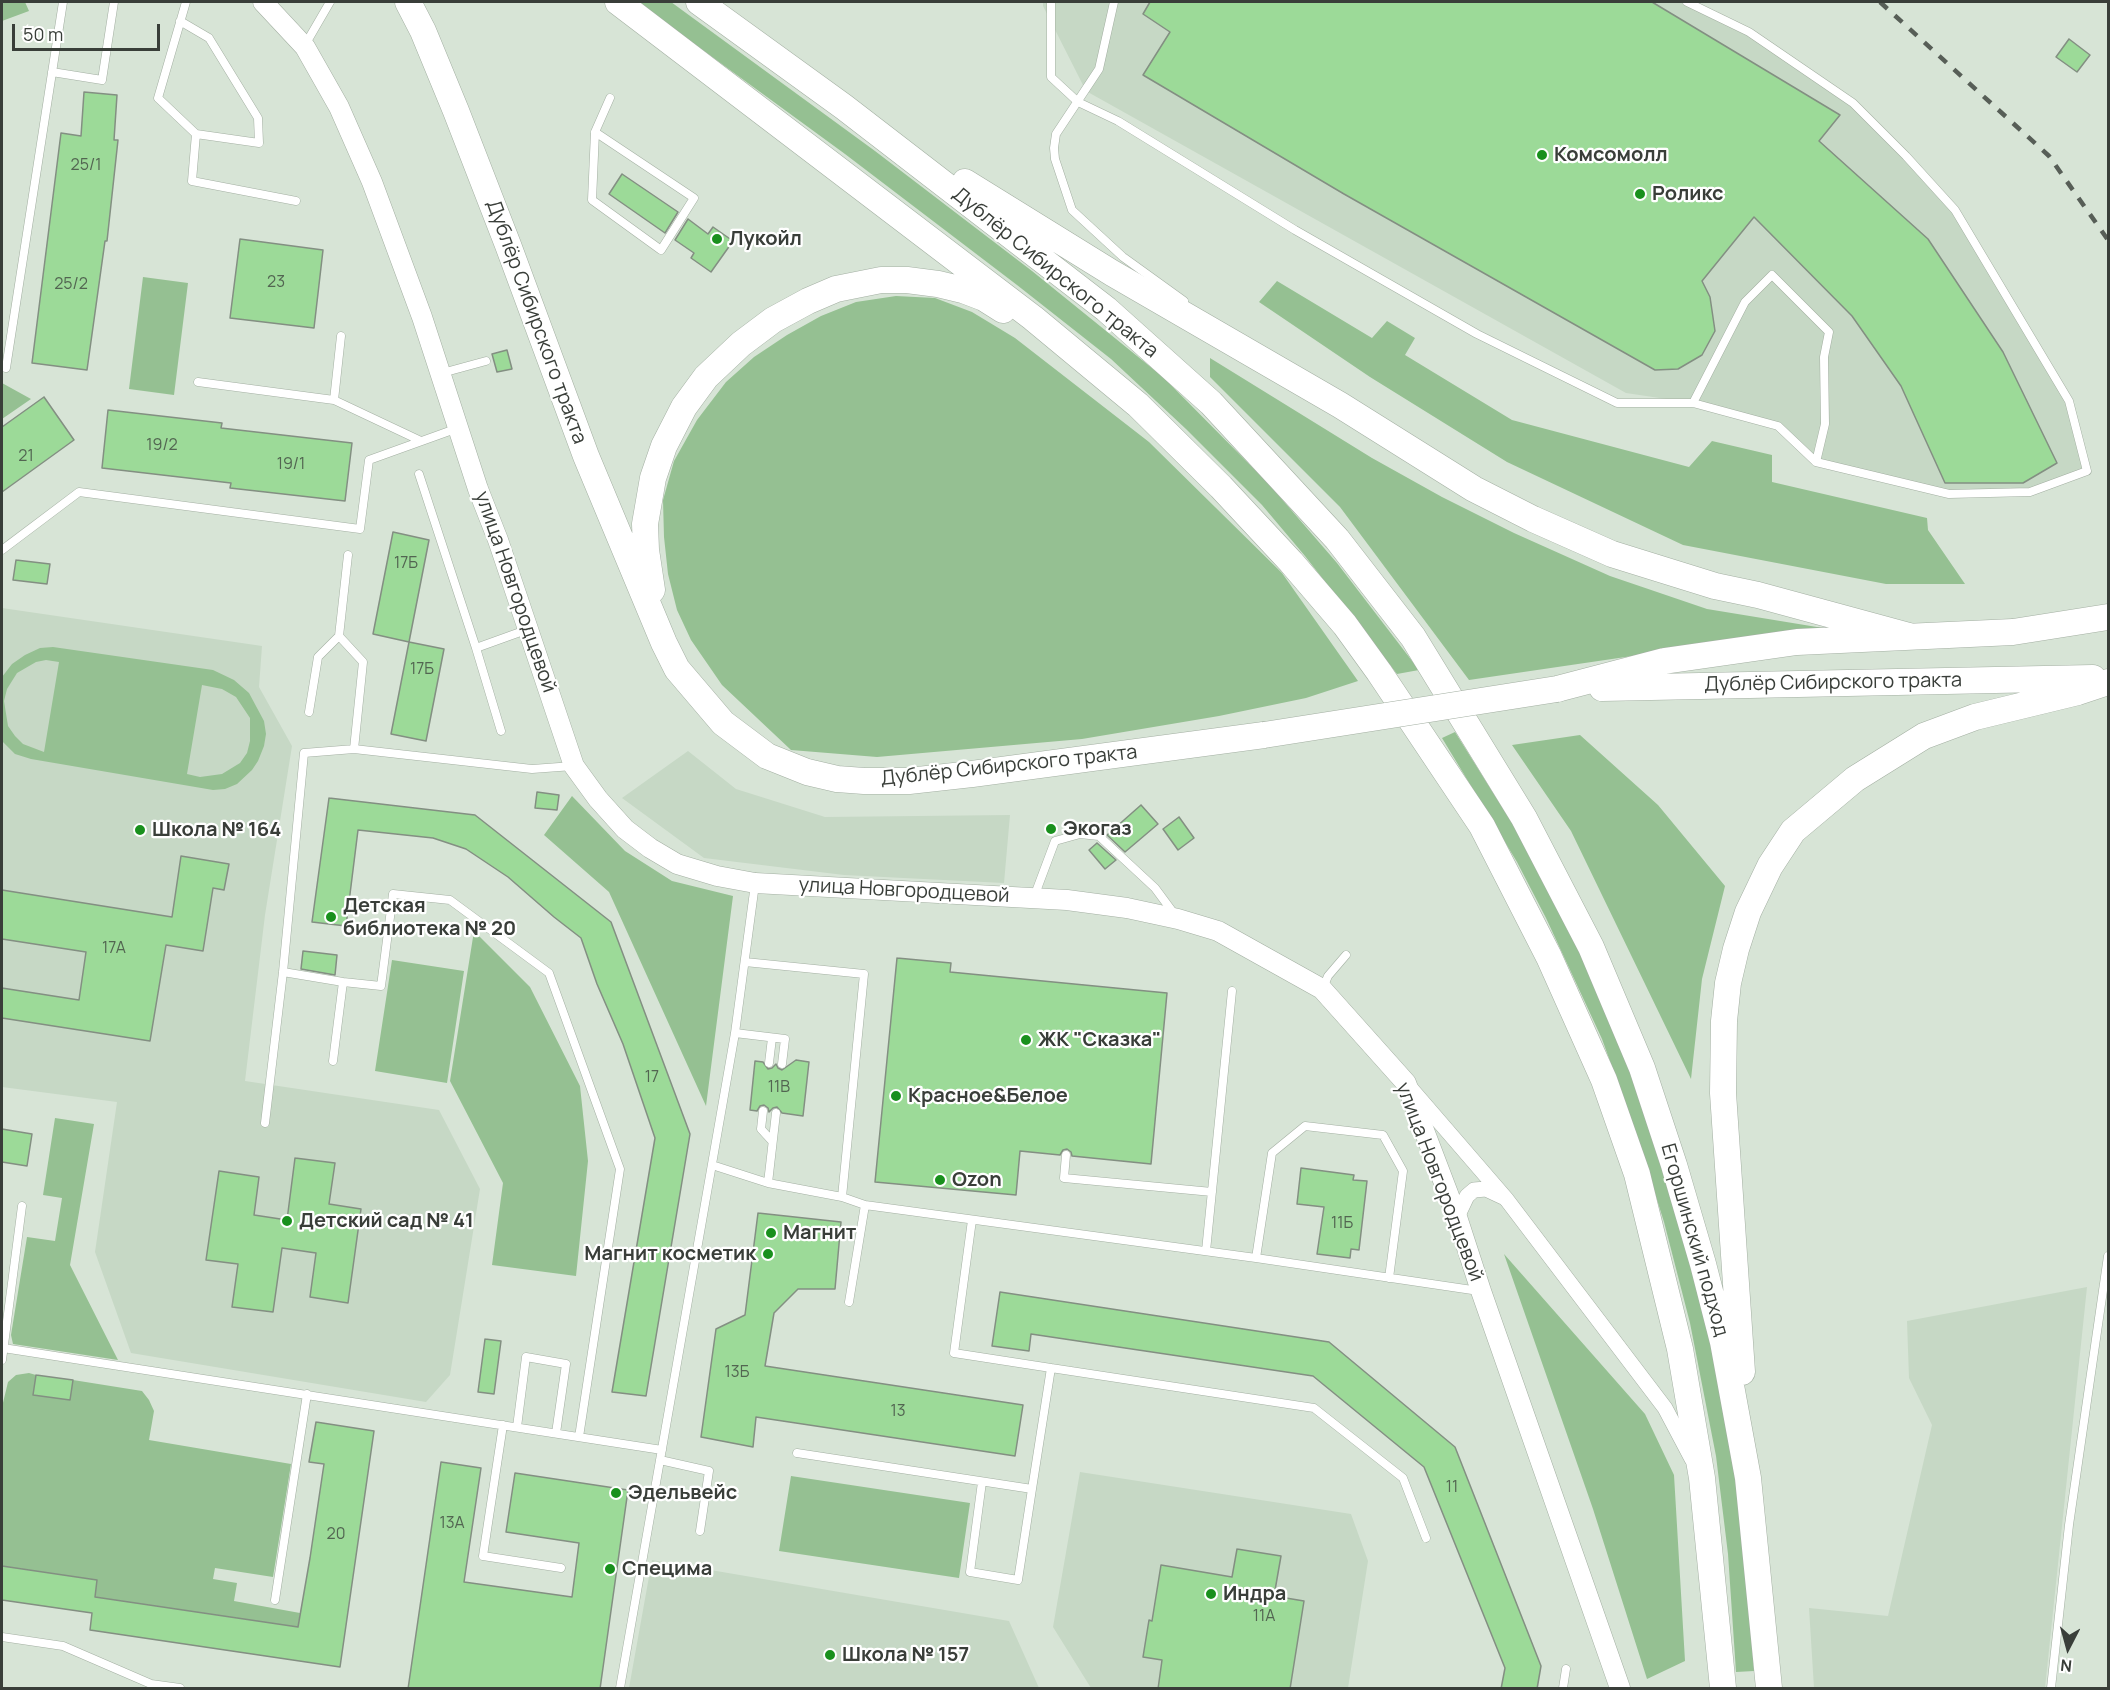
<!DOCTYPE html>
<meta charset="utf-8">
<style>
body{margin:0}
#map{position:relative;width:2110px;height:1690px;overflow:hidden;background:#d7e4d6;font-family:Manrope,sans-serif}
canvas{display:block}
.frame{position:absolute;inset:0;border:3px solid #393e39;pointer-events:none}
.north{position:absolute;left:2038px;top:1618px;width:60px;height:60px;-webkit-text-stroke:4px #fff;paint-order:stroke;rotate:186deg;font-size:16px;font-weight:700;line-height:24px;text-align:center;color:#393e39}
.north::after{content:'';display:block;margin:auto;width:21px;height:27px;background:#393e39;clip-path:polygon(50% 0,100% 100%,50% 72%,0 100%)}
.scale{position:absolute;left:12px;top:24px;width:148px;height:27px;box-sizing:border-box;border:3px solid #393e39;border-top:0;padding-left:8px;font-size:18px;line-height:21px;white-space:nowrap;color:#393e39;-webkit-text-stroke:4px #fff;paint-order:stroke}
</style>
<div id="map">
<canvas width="2110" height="1690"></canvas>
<div class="frame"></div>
<div class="north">N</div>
<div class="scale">50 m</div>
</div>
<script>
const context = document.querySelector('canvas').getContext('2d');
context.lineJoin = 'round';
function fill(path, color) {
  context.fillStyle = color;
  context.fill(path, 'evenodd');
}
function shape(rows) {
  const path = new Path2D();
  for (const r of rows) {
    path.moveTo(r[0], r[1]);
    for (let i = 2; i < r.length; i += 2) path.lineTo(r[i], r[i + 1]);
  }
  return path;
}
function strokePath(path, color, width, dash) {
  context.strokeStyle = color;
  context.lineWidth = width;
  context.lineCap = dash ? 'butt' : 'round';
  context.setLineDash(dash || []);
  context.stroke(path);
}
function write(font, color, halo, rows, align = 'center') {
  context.font = font + ' Manrope,sans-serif';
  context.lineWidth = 4.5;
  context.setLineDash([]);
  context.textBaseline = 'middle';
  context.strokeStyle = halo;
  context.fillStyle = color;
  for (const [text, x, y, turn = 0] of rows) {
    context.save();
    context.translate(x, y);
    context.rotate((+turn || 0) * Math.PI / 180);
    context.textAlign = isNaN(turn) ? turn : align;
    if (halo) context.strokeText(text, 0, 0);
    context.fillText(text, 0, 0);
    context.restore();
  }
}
const built = shape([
 [1043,2,1687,2,1749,32,1853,103,1955,210,2069,401,2087,471,2030,492,1949,494,1816,462,1778,426,1693,403,1626,393,1086,91,1043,6],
 [2,608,262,646,259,687,292,746,265,915,245,1081,439,1110,480,1189,450,1375,426,1402,131,1353,95,1252,117,1102,2,1087],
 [688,751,736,789,825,817,1010,815,1004,883,844,875,704,858,622,798],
 [2087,1287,2045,1688,1814,1688,1809,1608,1888,1616,1932,1425,1909,1378,1907,1321],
 [1080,1472,1351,1514,1368,1561,1348,1688,1091,1688,1053,1627],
 [652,1560,1009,1621,1039,1688,629,1688]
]);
const green = shape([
 [2,2,25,2,29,11,2,21],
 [637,2,671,2,875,151,1032,271,1163,377,1267,482,1337,563,1419,670,1397,674,1305,556,1262,505,1186,429,1111,359,1017,285,845,154],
 [143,277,188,283,174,395,129,389],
 [1277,281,1372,338,1387,321,1415,338,1405,355,1512,420,1689,467,1712,441,1772,455,1772,482,1927,518,1928,530,1965,584,1886,584,1683,545,1507,462,1370,377,1259,302],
 [896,296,935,298,972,312,1015,338,1149,442,1282,573,1358,681,1306,698,1219,716,1082,739,877,757,791,750,722,685,691,640,677,610,668,574,664,537,663,500,674,461,697,420,726,382,754,357,787,335,821,316,856,302],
 [1210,358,1372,458,1442,497,1514,533,1610,576,1707,609,1823,628,1469,680,1340,507,1210,377],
 [2,383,31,399,2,419],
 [53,647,213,670,234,680,249,693,264,721,266,734,264,746,258,761,252,770,237,784,225,789,213,790,31,759,15,754,2,741,2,677,12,664,25,655,40,648],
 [46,660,59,662,44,752,23,744,15,736,8,726,4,701,7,689,17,673,36,662],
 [202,685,222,689,236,697,250,718,250,741,247,753,240,763,222,774,200,777,187,774],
 [1455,732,1527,847,1561,909,1617,1033,1651,1126,1707,1318,1732,1453,1745,1555,1754,1671,1736,1672,1728,1554,1716,1456,1690,1323,1664,1222,1636,1133,1602,1039,1546,918,1517,862,1442,738],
 [1580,735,1658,805,1725,886,1702,979,1691,1079,1571,831,1512,745],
 [572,796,625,851,672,881,733,896,706,1106,609,892,544,835],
 [474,931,530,987,580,1086,588,1161,576,1276,492,1265,503,1183,450,1081],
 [392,960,464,971,447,1083,375,1071],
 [55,1118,94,1124,70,1265,118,1360,13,1344,11,1335,27,1237,55,1241,62,1198,43,1195],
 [1504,1254,1645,1414,1674,1475,1685,1661,1647,1679,1593,1509],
 [29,1373,36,1375,70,1399,73,1380,142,1391,149,1400,154,1411,149,1440,291,1464,273,1577,215,1568,213,1579,237,1583,234,1601,300,1613,298,1627,95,1597,97,1580,2,1566,2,1407,8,1382,16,1375],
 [791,1476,970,1503,959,1578,779,1551]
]);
const building = shape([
 [1150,2,1652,2,1840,115,1819,141,1928,239,2003,352,2057,463,2023,483,1945,483,1901,386,1852,316,1754,217,1702,281,1710,297,1715,331,1702,355,1678,369,1655,370,1344,194,1143,75,1170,32,1143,14,1150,2],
 [2069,39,2090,55,2077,72,2056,57,2069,39],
 [84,92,117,95,114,140,118,140,107,241,105,241,87,370,32,363,61,133,81,136,84,92],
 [622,174,678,212,665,233,609,194,622,174],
 [688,219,708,234,713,227,733,241,711,272,691,258,694,253,675,240,688,219],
 [240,239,323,250,314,328,230,318,240,239],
 [507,350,512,369,497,372,492,354,507,350],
 [44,397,74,440,2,492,2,427,44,397],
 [108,410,222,423,221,428,352,443,345,501,230,488,231,483,102,468,108,410],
 [393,532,429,540,409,642,373,634,393,532],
 [16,560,50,564,47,584,13,580,16,560],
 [409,642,444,649,426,741,391,734,409,642],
 [537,792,559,795,557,810,535,808,537,792],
 [329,798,475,815,611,922,690,1134,646,1396,612,1392,655,1138,623,1044,597,984,581,938,554,917,508,877,466,849,433,838,358,830,346,926,312,922,329,798],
 [1141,805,1158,824,1125,852,1107,835,1141,805],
 [1179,817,1194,838,1178,850,1163,829,1179,817],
 [1097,843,1116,860,1105,869,1089,850,1097,843],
 [181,856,229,864,224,890,213,888,203,951,166,945,150,1041,2,1018,2,988,79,1000,86,952,2,939,2,890,172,917,181,856],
 [303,951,337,955,335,975,301,969,303,951],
 [897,958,951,963,950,972,1167,993,1151,1164,1072,1156,1071,1152,1067,1149,1063,1150,1060,1155,1020,1151,1016,1195,875,1182,897,958],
 [796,1060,809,1062,803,1116,782,1113,777,1107,773,1108,769,1112,768,1108,764,1105,760,1106,757,1111,750,1110,755,1061,763,1062,768,1069,772,1068,776,1064,778,1068,782,1070,796,1060],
 [2,1129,32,1134,27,1166,2,1162,2,1129],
 [295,1158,335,1163,329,1204,361,1209,348,1303,310,1297,316,1253,282,1248,273,1312,232,1307,238,1264,206,1260,219,1171,259,1177,254,1215,287,1220,295,1158],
 [1301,1168,1354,1175,1353,1180,1367,1181,1359,1250,1351,1249,1350,1258,1317,1254,1324,1207,1297,1204,1301,1168],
 [758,1213,841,1222,835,1289,798,1289,774,1313,765,1366,1023,1405,1015,1456,756,1417,753,1447,701,1437,716,1329,745,1315,758,1213],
 [1000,1292,1329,1342,1455,1447,1541,1666,1537,1689,1501,1689,1505,1668,1424,1467,1313,1376,1031,1334,1029,1351,992,1346,1000,1292],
 [485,1339,501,1341,494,1394,478,1392,485,1339],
 [36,1375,73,1380,70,1400,33,1395,36,1375],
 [316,1422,374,1431,340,1667,90,1630,92,1613,2,1600,2,1566,97,1580,95,1597,298,1627,310,1558,324,1464,309,1462,316,1422],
 [441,1462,481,1468,464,1582,572,1597,579,1543,506,1532,515,1473,628,1490,600,1689,408,1689,441,1462],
 [1237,1549,1281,1556,1274,1596,1304,1601,1290,1689,1158,1689,1162,1660,1143,1657,1149,1620,1152,1621,1161,1565,1232,1577,1237,1549]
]);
const service = shape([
 [186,2,158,98,196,134,192,181,296,201],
 [1051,2,1051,77,1078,102,1118,121,1295,230,1477,334,1617,403,1693,403,1778,426,1816,462,1949,494,2030,492,2087,471,2069,401,1955,210,1906,156,1853,103,1749,32,1687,2],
 [1114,2,1099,69,1056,134,1054,148,1055,159,1072,210,1123,257,1184,301],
 [180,21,209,38,258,118,259,143,196,134],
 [305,45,330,2],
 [52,72,102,80,114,2],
 [595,132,694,198,661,250,592,200,595,132,610,98],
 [6,368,63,2],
 [442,373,486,361],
 [198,382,334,400,421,441],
 [334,400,341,336],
 [1693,403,1745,302,1772,275,1829,332,1824,357,1825,424,1816,462],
 [419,474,476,648,501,731],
 [2,550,79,492,360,529,369,460,458,428],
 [348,555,339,636,363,662,354,749],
 [476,648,526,630],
 [309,712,318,657,339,636],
 [1034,897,1055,841,1080,834,1099,836,1155,888,1175,915],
 [745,962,864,974,842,1197],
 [283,972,343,982,381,986,393,894,450,900,549,973,620,1169,579,1437],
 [1323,988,1328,976,1346,955],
 [735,1033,785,1039,782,1064],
 [333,1061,343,982],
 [769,1063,772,1038],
 [763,1111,761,1129,772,1141],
 [265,1123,283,972,304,753,354,749,532,769,573,766],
 [1066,1155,1064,1178,1212,1192],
 [712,1165,768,1183,842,1197,865,1205,1256,1258,1479,1291],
 [768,1183,776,1113],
 [1206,1251,1232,991],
 [1256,1258,1272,1153,1305,1126,1383,1135,1403,1171,1389,1278],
 [849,1302,865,1205],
 [3,1348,662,1450],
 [2,1360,22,1206],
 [1051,1368,1314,1408,1403,1478,1426,1538],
 [503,1425,483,1556,561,1568],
 [517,1427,526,1357,566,1364,556,1433],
 [797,1453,1032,1489,1051,1368,954,1353,972,1220],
 [660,1460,709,1471,700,1531],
 [982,1482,970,1572,1018,1580,1032,1489],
 [275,1600,307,1394],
 [2,1637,63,1646,151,1684,180,1688],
 [620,1688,735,1033,755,884],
 [1563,1688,1566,1669],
 [2051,1688,2069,1525,2108,1256]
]);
const minor = shape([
 [1412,1090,1507,1200,1665,1408,1692,1459],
 [1457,1217,1467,1196,1474,1190,1486,1189,1503,1197]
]);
const tertiary = shape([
 [263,2,305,47,339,107,372,182,422,317,478,489,498,540,574,766,598,799,625,829,650,848,677,864,717,876,755,883,1067,900,1127,908,1178,919,1218,931,1322,989,1406,1083,1457,1217,1481,1291,1620,1688]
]);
const primary = shape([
 [408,2,423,31,456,111,508,245,586,456,664,643,677,669,723,723,767,756,807,772,837,779,864,781,909,781,972,774,1264,735],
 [618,2,1033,318,1138,405,1221,487,1291,562,1345,625,1379,672,1482,826,1549,957,1604,1080,1637,1174,1680,1349,1702,1478,1723,1688],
 [699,2,844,107,1106,309,1211,403,1337,539,1413,637,1524,818,1591,947,1642,1068,1674,1165,1703,1264,1723,1342,1748,1478,1769,1688],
 [965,182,1112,273,1340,405,1474,489,1533,519,1612,554,1657,568,1715,586,1758,595,1909,636],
 [652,590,646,550,645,524,653,478,664,446,684,407,706,377,741,344,773,320,808,301,836,289,881,280,907,280,938,284,963,290,984,298,1003,310],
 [1602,688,2093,678],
 [1557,689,1664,661,1797,642,2013,632,2108,617],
 [1742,1372,1723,1093,1724,1021,1728,983,1736,949,1748,912,1770,866,1793,831,1855,779,1924,736,1975,717,2078,692,2108,682]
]);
const rail = shape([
 [1880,2,2049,156,2108,240]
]);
const primaryBridge = shape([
 [1264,735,1557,689]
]);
const markers = [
 [1542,155,6,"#19901d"],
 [1640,194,6,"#19901d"],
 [717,239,6,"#19901d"],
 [1051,829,6,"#19901d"],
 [140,830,6,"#19901d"],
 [331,917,6,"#19901d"],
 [1026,1040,6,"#19901d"],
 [896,1096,6,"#19901d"],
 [940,1180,6,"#19901d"],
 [287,1221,6,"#19901d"],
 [771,1233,6,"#19901d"],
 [768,1254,6,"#19901d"],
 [616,1493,6,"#19901d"],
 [610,1569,6,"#19901d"],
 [1211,1594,6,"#19901d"],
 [830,1655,6,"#19901d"]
];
const numberNames = [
 ["25/1",86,166],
 ["23",276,283],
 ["25/2",71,285],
 ["19/2",162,446],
 ["21",26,457],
 ["19/1",291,465],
 ["17Б",406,564],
 ["17Б",422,670],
 ["17А",114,949],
 ["17",652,1078],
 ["11В",779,1088],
 ["11Б",1342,1224],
 ["13Б",737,1373],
 ["13",898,1412],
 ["11",1452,1488],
 ["13А",452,1524],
 ["20",336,1535],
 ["11А",1264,1617]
];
const poiNames = [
 ["Комсомолл",1554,155],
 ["Роликс",1652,194],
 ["Лукойл",729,239],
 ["Экогаз",1063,829],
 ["Школа № 164",152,830],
 ["Детская",343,906],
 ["библиотека № 20",343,929],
 ["ЖК \"Сказка\"",1038,1040],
 ["Красное&Белое",908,1096],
 ["Ozon",952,1180],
 ["Детский сад № 41",299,1221],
 ["Магнит",783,1233],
 ["Магнит косметик",756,1254,"right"],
 ["Эдельвейс",628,1493],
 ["Специма",622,1569],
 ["Индра",1223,1594],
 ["Школа № 157",842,1655]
];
const streetNames = [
 ["Дублёр Сибирского тракта",1055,273,39],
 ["Дублёр Сибирского тракта",536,322,70],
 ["улица Новгородцевой",515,592,71],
 ["Дублёр Сибирского тракта",1833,683,-1],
 ["Дублёр Сибирского тракта",1009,766,-6],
 ["улица Новгородцевой",904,891,3],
 ["улица Новгородцевой",1439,1182,69],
 ["Егоршинский подход",1694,1240,74]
];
fill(built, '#c6d8c5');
fill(green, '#95c092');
fill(building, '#9cda98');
strokePath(building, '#838f82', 1.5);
strokePath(service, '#a3afa2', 9);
strokePath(minor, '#a3afa2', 16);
strokePath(tertiary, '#a3afa2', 21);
strokePath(primary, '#a3afa2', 27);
strokePath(service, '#fff', 8);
strokePath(minor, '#fff', 15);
strokePath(tertiary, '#fff', 20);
strokePath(primary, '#fff', 26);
strokePath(rail, '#575e57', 4.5, [10, 10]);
strokePath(primaryBridge, '#a3afa2', 27, []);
strokePath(primaryBridge, '#fff', 26);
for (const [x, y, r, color] of markers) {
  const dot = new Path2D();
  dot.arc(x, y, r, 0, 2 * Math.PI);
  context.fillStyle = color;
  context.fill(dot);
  strokePath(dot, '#fff', 2);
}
write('16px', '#526551', null, numberNames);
write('bold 20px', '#393e39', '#fff', poiNames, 'left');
write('20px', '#393e39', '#fff', streetNames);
</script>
